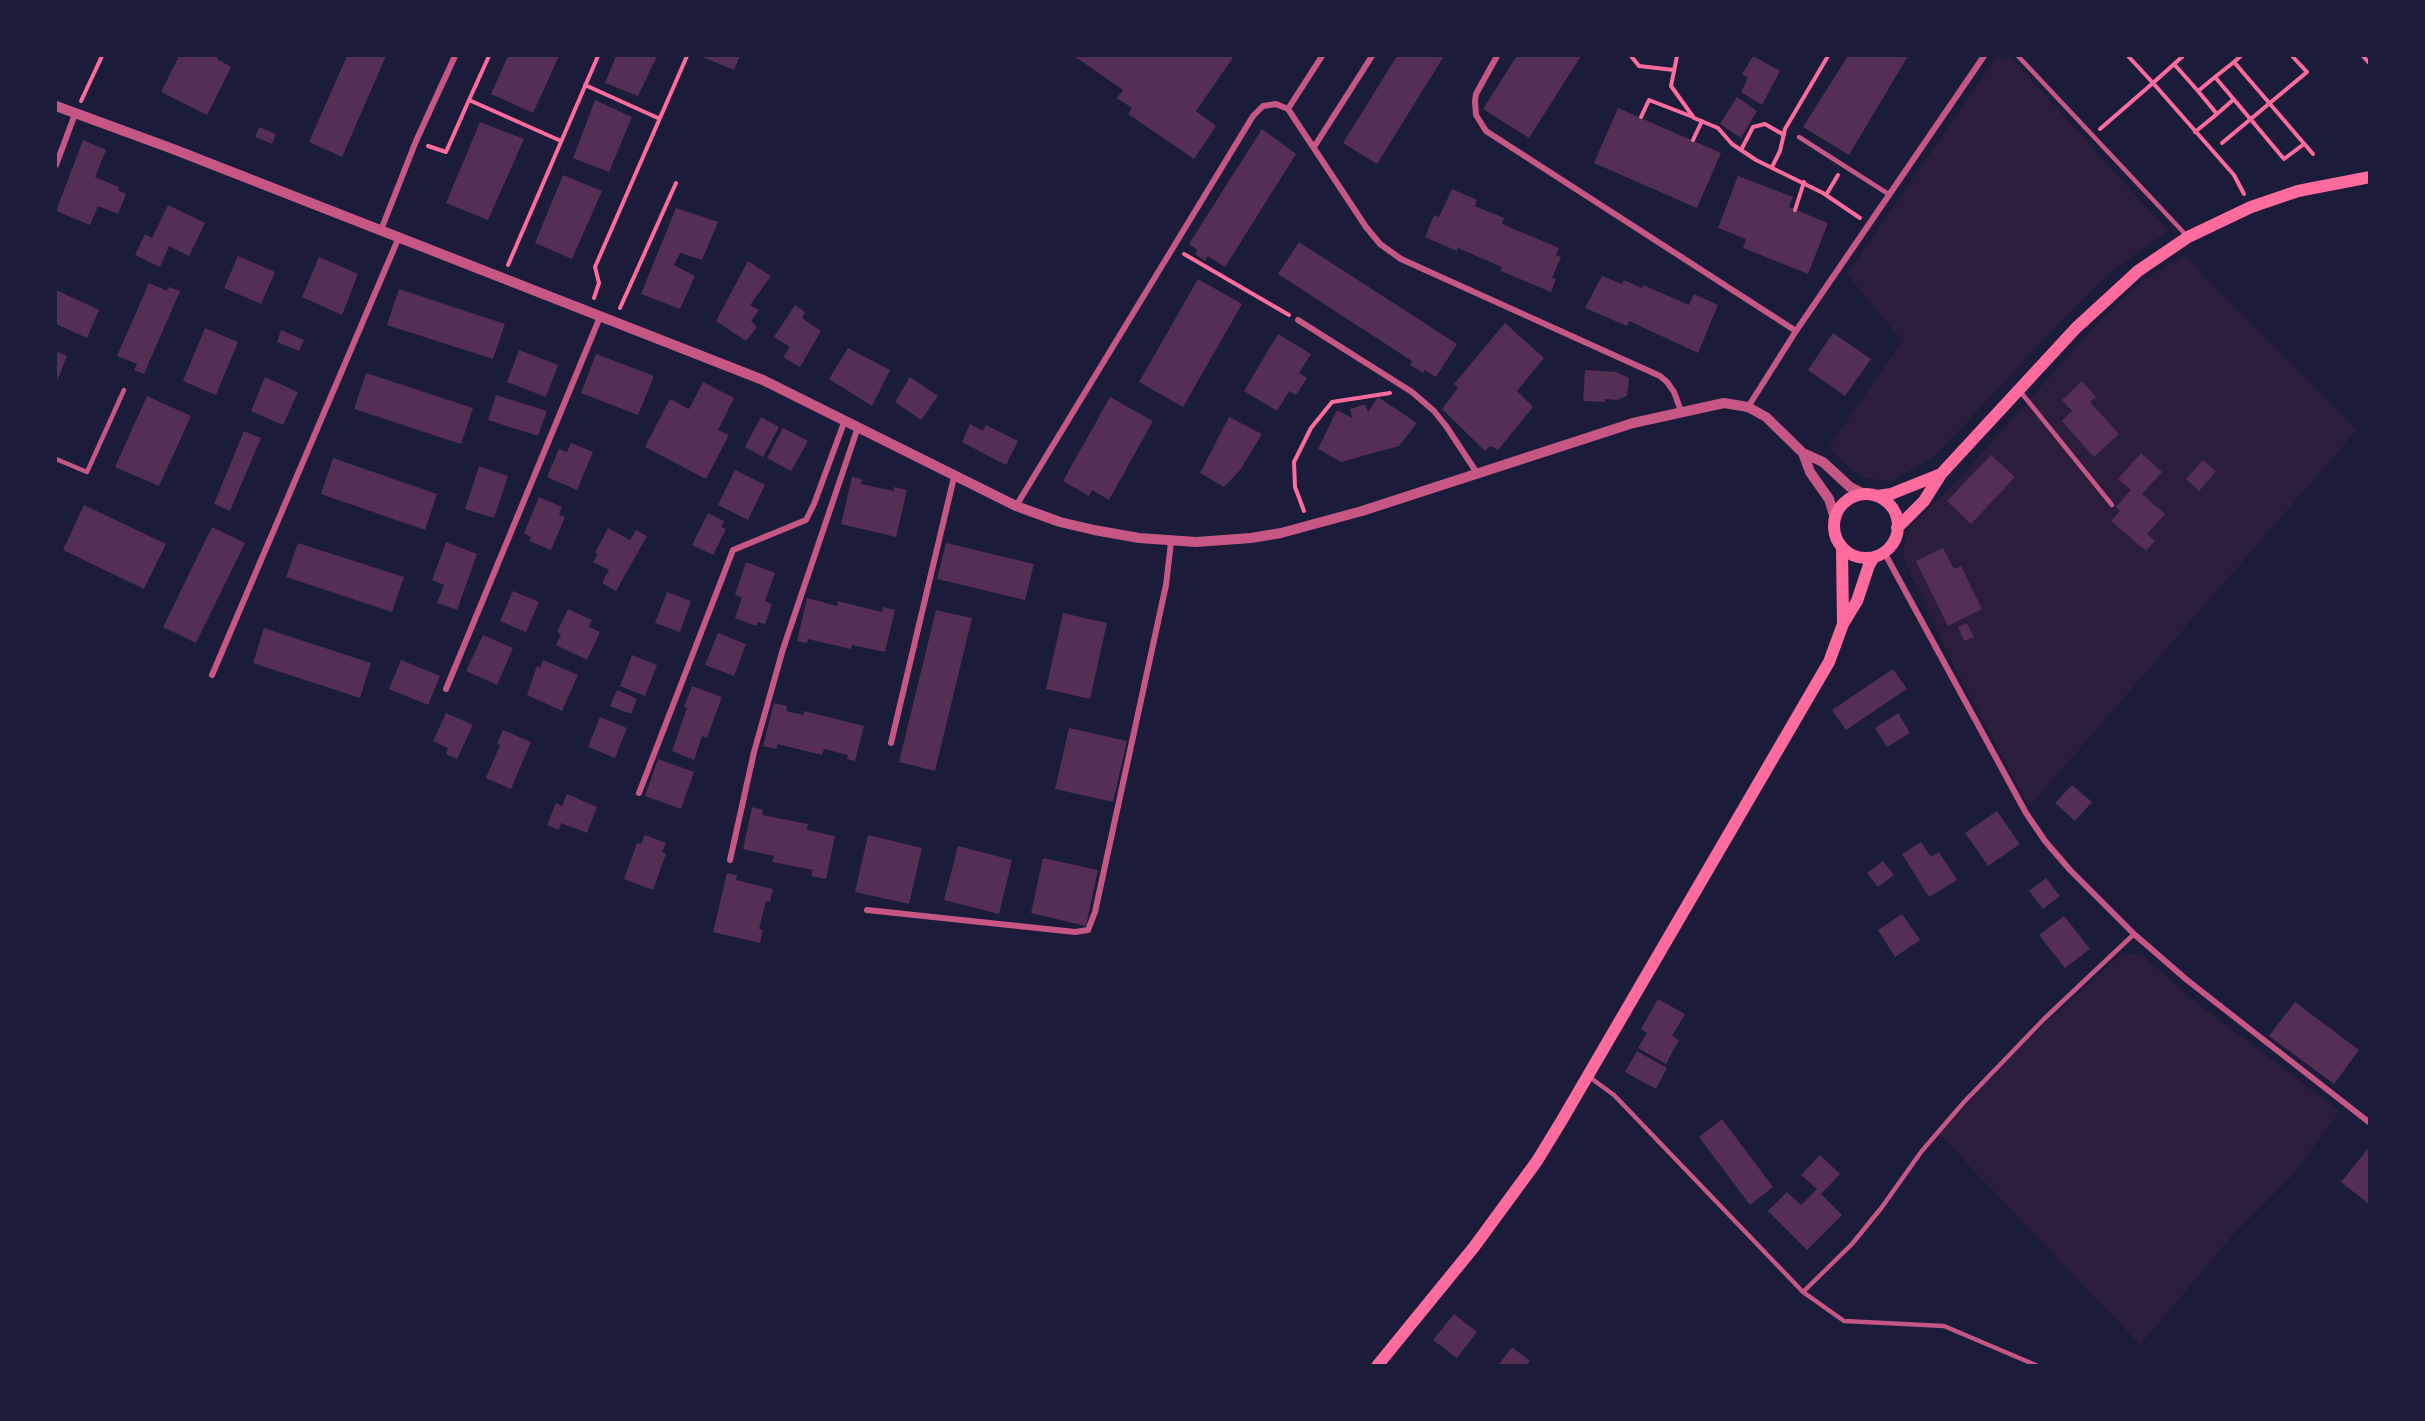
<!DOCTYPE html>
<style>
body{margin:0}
#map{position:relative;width:2425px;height:1421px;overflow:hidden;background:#1b1b3a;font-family:Roboto,sans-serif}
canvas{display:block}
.frame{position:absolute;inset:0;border:57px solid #1b1b3a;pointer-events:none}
</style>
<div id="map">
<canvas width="2425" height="1421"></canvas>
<div class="frame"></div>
</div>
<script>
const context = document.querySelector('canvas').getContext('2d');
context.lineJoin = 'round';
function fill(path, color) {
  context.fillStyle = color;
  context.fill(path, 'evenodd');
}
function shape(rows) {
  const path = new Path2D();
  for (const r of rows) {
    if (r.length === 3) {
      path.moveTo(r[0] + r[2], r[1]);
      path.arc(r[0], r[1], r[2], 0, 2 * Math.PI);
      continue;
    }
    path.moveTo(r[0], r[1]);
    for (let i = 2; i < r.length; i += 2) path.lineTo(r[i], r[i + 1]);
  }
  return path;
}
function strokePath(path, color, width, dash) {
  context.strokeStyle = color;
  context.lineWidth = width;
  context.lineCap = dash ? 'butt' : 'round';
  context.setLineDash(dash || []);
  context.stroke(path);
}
const green = shape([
 [1997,56,2010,56,2168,231,2110,273,2063,319,1935,456,1892,481,1867,479,1851,470,1829,447,1902,341,1847,274],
 [2185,256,2357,430,2029,807,1953,664,1905,563,1903,551,1910,527,1957,481,2100,320,2144,279],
 [2130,953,2142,955,2198,1004,2340,1111,2293,1175,2233,1235,2140,1345,1939,1134,2008,1058,2118,957]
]);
const building = shape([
 [179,56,219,56,217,59,231,67,207,115,161,92],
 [347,56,386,56,342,157,309,142],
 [508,56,559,56,533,113,491,94],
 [616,56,657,56,638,96,605,83],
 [700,56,740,56,734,70],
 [1074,56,1234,56,1196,111,1216,126,1194,159,1128,114,1132,108,1117,98,1123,90],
 [1397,56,1444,56,1377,164,1343,143],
 [1753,56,1780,71,1762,105,1741,92,1748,78,1742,74],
 [1848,56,1908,56,1849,155,1803,127],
 [1516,57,1581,56,1529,138,1483,109],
 [1737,97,1757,111,1741,138,1720,124],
 [595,100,632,117,609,172,573,158],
 [1618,108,1721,153,1697,208,1594,163],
 [480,122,524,139,488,220,446,203],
 [259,127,276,134,272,144,255,137],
 [1262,129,1296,154,1225,267,1208,256,1205,261,1195,254,1198,250,1189,244],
 [83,140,106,150,95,177,119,187,118,190,126,194,118,214,98,206,90,225,56,211],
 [563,175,602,191,572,259,535,243],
 [1738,176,1793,197,1789,207,1828,223,1808,274,1743,248,1746,239,1718,228],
 [1452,189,1477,200,1475,206,1504,218,1502,224,1559,248,1556,255,1561,257,1552,278,1556,279,1551,292,1501,271,1502,267,1458,248,1457,251,1425,237,1434,215,1439,217],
 [168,205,205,223,189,256,169,246,160,267,135,255,145,234,152,238],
 [676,208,718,222,702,260,680,253,674,265,695,276,680,309,641,294],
 [1299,242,1457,344,1436,377,1425,370,1423,373,1410,365,1412,361,1278,274],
 [238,256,275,272,261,304,224,288],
 [319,257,358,274,342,315,302,297],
 [748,261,771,276,750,305,759,310,751,321,757,327,746,341,716,321],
 [1602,276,1622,284,1624,280,1642,288,1643,285,1689,305,1694,294,1718,305,1698,353,1629,321,1627,326,1585,308],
 [1198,279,1242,304,1183,407,1139,382],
 [149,283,167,291,169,287,180,291,144,374,134,370,137,364,117,356],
 [399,289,505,324,493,359,387,325],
 [56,290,99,310,87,338,56,324],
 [795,305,805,312,802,318,821,331,800,367,783,357,790,347,774,337],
 [1505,323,1544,358,1517,391,1533,407,1498,450,1490,446,1485,451,1442,409,1458,388,1454,384],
 [205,328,238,342,216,395,183,381],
 [281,330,304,340,299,351,277,342],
 [1833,333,1871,359,1845,396,1808,370],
 [1278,334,1311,354,1299,373,1307,378,1296,395,1289,391,1277,411,1244,391],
 [848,348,890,370,872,406,829,379],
 [519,350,558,365,546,397,507,382],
 [56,351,67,356,56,383],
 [596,354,654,376,638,415,581,393],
 [1585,370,1616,372,1629,378,1627,396,1617,400,1605,399,1605,402,1583,401],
 [366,373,473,408,461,444,354,409],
 [265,377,298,392,283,425,251,411],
 [910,377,938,396,921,420,895,402],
 [2082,381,2096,397,2090,402,2119,434,2094,457,2062,421,2072,411,2062,400],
 [703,382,734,398,718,430,729,435,706,479,645,447,670,399,689,409],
 [496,395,547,411,538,436,488,420],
 [147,396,191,416,159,486,115,467],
 [1110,397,1153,421,1109,500,1092,490,1089,496,1063,481],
 [1378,397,1417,423,1399,446,1341,462,1318,449,1337,410,1352,418,1350,409,1365,404,1368,412],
 [761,417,779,427,763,457,745,447],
 [1229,417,1262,434,1241,469,1224,487,1200,473],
 [970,424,983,431,986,425,1018,441,1006,465,962,442],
 [783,428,808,441,791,471,767,458],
 [244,431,261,438,230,511,214,504],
 [571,443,593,452,577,490,547,477,559,449,567,452],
 [2141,453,2162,472,2142,494,2165,514,2147,534,2155,541,2146,551,2111,521,2120,511,2116,507,2131,490,2118,479],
 [1991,455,2015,477,1971,524,1947,501],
 [333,458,437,494,425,530,321,494],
 [2203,460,2216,471,2199,491,2186,479],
 [479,466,508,476,494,518,465,509],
 [735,470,765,485,748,520,718,505],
 [852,477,862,479,861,484,894,491,894,487,907,490,896,537,841,524],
 [539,497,562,507,559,515,565,517,551,550,529,541,531,537,524,533],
 [84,505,166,544,144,589,63,550],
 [708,513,724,521,721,527,726,529,713,555,692,545],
 [212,527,245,543,196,643,163,627],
 [608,528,630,540,636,530,647,536,616,591,602,583,609,570,593,562,598,554,595,553],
 [446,542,477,554,457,610,437,603,444,585,432,580],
 [298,543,404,577,392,612,286,577],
 [946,543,1034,564,1025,600,937,579],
 [1943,548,1954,569,1961,566,1982,609,1948,626,1916,561],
 [746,562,775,573,765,601,772,604,765,624,758,622,756,626,735,618,742,597,735,595],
 [513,591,539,602,526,632,500,621],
 [667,592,691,601,680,632,655,623],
 [807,598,837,606,838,601,882,612,883,607,895,610,885,652,852,645,851,649,808,639,807,643,797,641],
 [568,609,592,620,589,627,600,632,587,660,556,645,561,634,557,632],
 [936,610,972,618,935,771,899,762],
 [1063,613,1107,623,1090,699,1046,689],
 [1967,623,1974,637,1964,641,1958,627],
 [264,628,371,663,360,698,253,663],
 [718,633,746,644,734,676,705,665],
 [483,635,513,648,497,685,466,671],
 [632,655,657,665,645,696,620,686],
 [401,660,440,676,428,705,389,689],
 [543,660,578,675,562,711,527,695,537,666,540,668],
 [1893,669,1907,689,1846,730,1832,710],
 [692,686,722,697,707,738,702,736,694,760,672,751,687,708,684,707],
 [617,690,637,699,631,714,610,706],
 [774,703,787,706,786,711,803,715,804,711,864,726,855,761,847,759,848,755,824,749,822,755,778,744,776,749,763,746],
 [446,713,473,725,457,759,446,754,448,748,433,741],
 [1898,713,1910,733,1887,747,1875,728],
 [600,717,627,728,615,758,588,747],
 [1069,728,1127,741,1113,802,1055,789],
 [503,730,531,742,511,789,486,778,500,745,497,744],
 [658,759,694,772,681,809,645,796],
 [2072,785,2092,802,2075,821,2055,803],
 [567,794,597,807,587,833,561,823,559,830,547,825,556,803,562,806],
 [752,807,763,810,762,815,808,824,807,830,835,836,826,879,811,876,813,870,772,862,774,856,743,849],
 [1997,811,2020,844,1988,866,1965,833],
 [645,835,666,843,662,852,666,854,653,890,624,879,637,843,641,844],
 [868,835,922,848,909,904,855,892],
 [1921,842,1931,857,1939,852,1957,880,1929,897,1902,854],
 [958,846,1012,860,999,914,944,900],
 [1043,858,1098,870,1086,926,1031,913],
 [1883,861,1894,875,1878,887,1867,873],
 [727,873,737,875,736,880,773,889,770,902,766,901,759,929,763,930,760,943,713,932],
 [2046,878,2060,896,2043,909,2029,891],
 [1902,914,1920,940,1895,957,1878,930],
 [2064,916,2090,949,2065,968,2039,935],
 [1658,999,1685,1014,1672,1036,1679,1040,1666,1064,1638,1048,1647,1033,1641,1029],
 [2295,1002,2359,1050,2334,1084,2269,1036],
 [1637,1051,1667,1068,1656,1089,1625,1072],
 [1722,1119,1773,1187,1750,1205,1699,1137],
 [2370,1146,2370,1205,2341,1182],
 [1820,1155,1840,1174,1821,1194,1842,1215,1807,1250,1768,1211,1787,1192,1801,1205,1817,1189,1801,1175],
 [1454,1314,1477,1332,1457,1358,1433,1340],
 [1512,1347,1530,1361,1526,1365,1498,1365]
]);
const path = shape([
 [489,56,469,100,561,141],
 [1631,56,1639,66,1674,70],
 [1677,56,1671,86,1694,118,1718,128,1732,144,1756,160,1823,193,1860,218],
 [2183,56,2153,83,2234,175,2244,194],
 [2241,56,2234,62,2313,154],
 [2363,56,2370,64],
 [2234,62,2215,77,2284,159,2304,144],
 [2174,64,2198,91,2215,77],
 [585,85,658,118],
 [2198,91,2217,114,2234,99],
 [81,101,102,56],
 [1641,117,1649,100,1693,117],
 [2100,129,2153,83,2128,56],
 [2195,132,2217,114],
 [1693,140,1702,121],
 [2222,143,2307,72,2292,56],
 [428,146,446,152,469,100],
 [1741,150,1753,127,1765,124,1784,135],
 [1772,167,1780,151,1785,129,1828,56],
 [1826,195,1838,175],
 [1795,210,1804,182],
 [1184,254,1289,315],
 [508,265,598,56],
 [594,298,599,283,595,267,687,56],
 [620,308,676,183],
 [1304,511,1295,487,1294,462,1311,428,1332,402,1390,393]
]);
const service = shape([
 [2018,56,2186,235],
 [1799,137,1890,195],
 [2019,390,2112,505],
 [56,459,87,472,124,390],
 [1588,1076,1614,1095,1803,1292,1844,1321,1944,1326,2038,1366],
 [1803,1292,1852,1244,1882,1207,1921,1152,1964,1102,2044,1019,2134,934]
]);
const minor = shape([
 [1497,56,1476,94,1475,101,1476,115,1486,131,1796,331],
 [1288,109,1366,227,1380,244,1401,259,1660,376,1667,382,1674,392,1681,411],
 [1288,109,1322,56],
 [1314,147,1372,56],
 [56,165,75,114],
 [381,230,416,141,455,56],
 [1298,320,1412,392,1434,411,1446,426,1477,473],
 [1748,407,1796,331,1984,56],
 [1016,506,1253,116,1263,106,1276,104,1288,109],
 [1884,552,2026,813,2045,841,2070,870,2134,934,2187,980,2370,1123],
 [212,675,399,237],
 [446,689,600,317],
 [891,743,954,477],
 [639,793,733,550,806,520,814,504,845,420],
 [730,860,754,752,783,649,858,427],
 [867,910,1075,932,1088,930,1095,912,1166,585,1171,542]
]);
const tertiary = shape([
 [56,106,173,149,763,380,1016,506,1060,522,1094,530,1139,538,1196,542,1251,538,1281,533,1362,511,1633,423,1724,403,1748,407,1766,417,1803,453,1823,462,1850,487,1864,494],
 [1803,453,1810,472,1829,499,1835,518]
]);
const secondary = shape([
 [1866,526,32],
 [1877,496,1891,494,1941,474],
 [1897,528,1924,501,1941,474,2076,328,2138,271,2188,237,2251,207,2298,191,2370,177],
 [1842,548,1843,623],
 [1377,1366,1474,1247,1537,1161,1562,1120,1829,662,1843,624,1857,601,1869,565,1874,557]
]);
fill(green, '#2a1e3b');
fill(building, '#542f53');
strokePath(path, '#ff6b9d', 4);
strokePath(service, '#c65784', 4.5);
strokePath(minor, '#c65784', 6);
strokePath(tertiary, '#c65784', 10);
strokePath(secondary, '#ff6b9d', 12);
</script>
